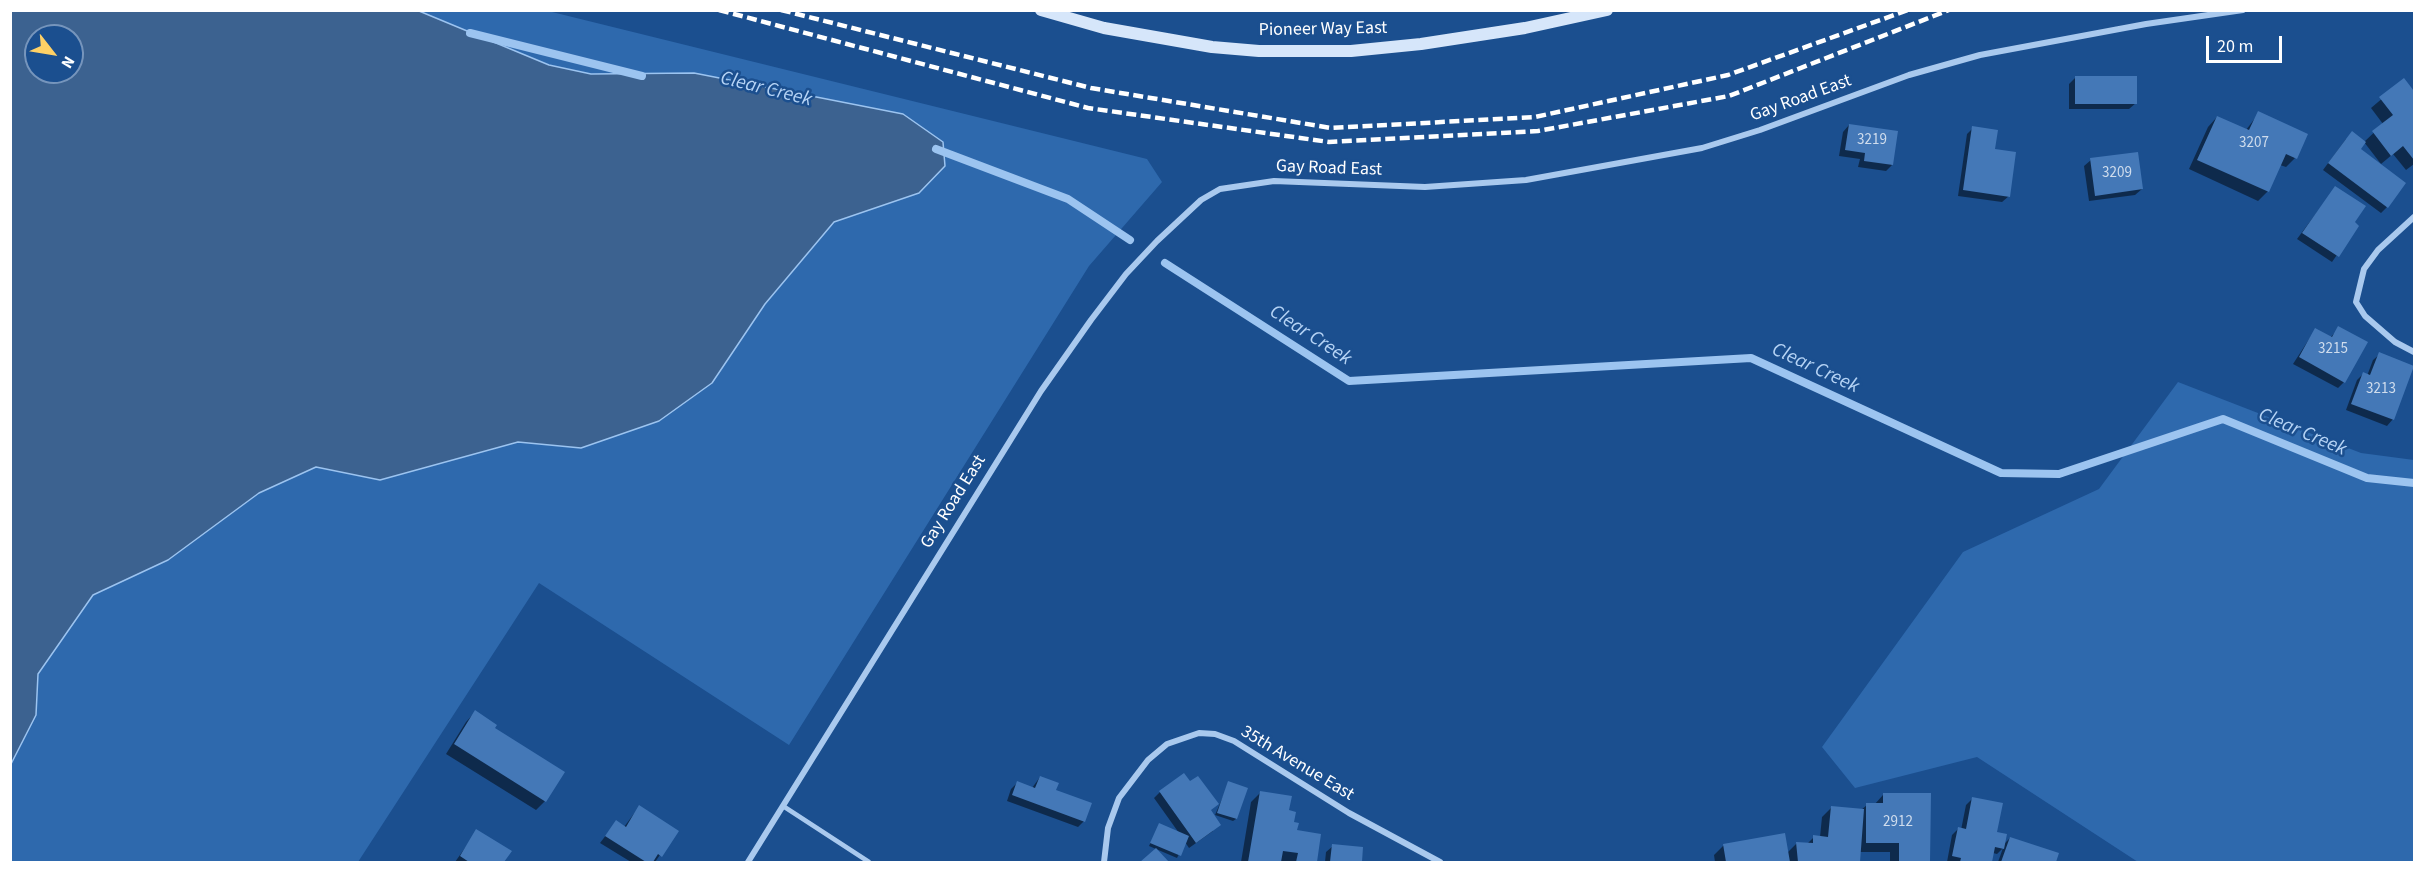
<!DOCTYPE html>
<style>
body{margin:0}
#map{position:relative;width:2425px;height:873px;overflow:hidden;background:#1b4f8f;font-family:"Source Sans 3",sans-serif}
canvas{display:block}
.frame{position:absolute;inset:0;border:12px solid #fff;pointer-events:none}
.north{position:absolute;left:24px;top:24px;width:60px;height:60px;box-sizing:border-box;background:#1b4f8f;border:2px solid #7695bc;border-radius:50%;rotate:121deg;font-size:16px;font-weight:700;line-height:24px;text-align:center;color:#fff}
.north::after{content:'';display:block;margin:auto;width:21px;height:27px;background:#ffd166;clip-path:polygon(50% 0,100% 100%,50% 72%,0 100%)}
.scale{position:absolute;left:2206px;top:36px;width:76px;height:27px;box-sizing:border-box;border:3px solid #fff;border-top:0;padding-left:8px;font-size:18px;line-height:21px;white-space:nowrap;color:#fff;-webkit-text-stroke:4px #1b4f8f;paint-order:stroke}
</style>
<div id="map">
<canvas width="2425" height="873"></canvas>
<div class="frame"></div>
<div class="north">N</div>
<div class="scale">20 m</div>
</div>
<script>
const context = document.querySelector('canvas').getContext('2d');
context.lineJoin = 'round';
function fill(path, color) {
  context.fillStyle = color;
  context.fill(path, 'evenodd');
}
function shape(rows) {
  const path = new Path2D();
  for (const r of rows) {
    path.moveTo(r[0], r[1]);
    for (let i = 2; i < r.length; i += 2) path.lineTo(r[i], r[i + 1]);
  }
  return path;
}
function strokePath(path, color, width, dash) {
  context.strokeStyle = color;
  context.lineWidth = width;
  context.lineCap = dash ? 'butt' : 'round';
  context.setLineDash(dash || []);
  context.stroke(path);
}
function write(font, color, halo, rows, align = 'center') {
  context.font = font + ' "Source Sans 3",sans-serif';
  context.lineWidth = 5;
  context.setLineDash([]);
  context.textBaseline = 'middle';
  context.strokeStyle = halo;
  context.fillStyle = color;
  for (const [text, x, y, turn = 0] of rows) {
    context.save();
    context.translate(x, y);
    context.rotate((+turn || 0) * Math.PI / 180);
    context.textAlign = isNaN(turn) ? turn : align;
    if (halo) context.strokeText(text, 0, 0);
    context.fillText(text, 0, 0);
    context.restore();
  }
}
const green = shape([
 [419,11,548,11,1147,159,1162,182,1089,266,789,745,539,583,358,862,11,862,10,764,36,715,37,674,93,595,168,560,259,493,316,467,380,480,518,442,581,448,712,383,765,304,834,222,919,193,694,73,591,74,549,65],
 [2178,382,2361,453,2414,460,2414,862,2138,862,1977,757,1855,788,1822,747,1963,552,2099,489]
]);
const water = shape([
 [11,10,419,11,549,65,591,74,694,73,903,114,943,142,945,166,919,193,834,222,765,304,712,383,659,421,581,448,518,442,380,480,316,467,259,493,168,560,93,595,38,674,36,715,11,764,11,10],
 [36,36,72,36,72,72,36,72,36,36]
]);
const shadow = shape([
 [2076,77,2136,103,2129,109,2069,109,2069,84],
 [2404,80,2414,91,2414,164,2406,170,2393,154,2381,164,2364,142,2359,150,2387,207,2381,213,2323,170,2346,139,2364,142,2383,124,2371,108],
 [2259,113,2295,158,2286,167,2280,165,2268,191,2258,201,2189,169,2208,127,2217,117,2246,130],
 [1849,125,1892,165,1886,171,1858,167,1860,159,1839,156,1843,132],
 [1973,128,1994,150,2009,196,2002,202,1958,196,1967,134],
 [2091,160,2142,189,2135,195,2089,201,2084,166],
 [2335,188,2353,223,2357,226,2332,262,2297,239],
 [2339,328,2344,382,2338,388,2293,364,2315,330,2330,338],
 [2380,354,2393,419,2387,426,2346,410,2357,380,2363,374,2367,376,2373,360],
 [475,712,493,729,545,801,536,810,446,754,466,722],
 [1040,777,1084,821,1078,827,1007,801,1011,789,1017,783,1032,788],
 [1190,783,1210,811,1213,831,1189,848,1185,842,1177,858,1149,846,1159,825,1179,833,1154,798,1160,792],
 [1229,783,1236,819,1233,821,1215,815],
 [1261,792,1287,812,1296,831,1320,835,1315,862,1241,862,1251,802],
 [1883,795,1928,862,1890,862,1890,852,1859,852,1858,862,1715,862,1714,855,1723,846,1784,835,1787,853,1797,843,1807,844,1814,837,1820,837,1822,817,1831,808,1861,810,1867,805,1874,805],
 [1973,798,2003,845,2010,838,2057,854,2054,862,1998,862,2003,848,1997,854,1993,853,1991,862,1947,862,1952,835,1958,829,1961,830,1966,805],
 [639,807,677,831,655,862,631,862,600,843,616,822,624,827],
 [477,831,509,852,503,862,455,862],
 [1333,846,1362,848,1360,862,1325,862,1326,852]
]);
const stream = shape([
 [470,33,642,76],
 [936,149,1068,199,1130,240],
 [1165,263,1349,381,1751,358,2001,473,2059,474,2223,419,2367,478,2414,483]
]);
const building = shape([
 [2075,76,2137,76,2137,104,2075,104],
 [2404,78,2414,91,2414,160,2403,146,2391,156,2372,131,2393,115,2379,97],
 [2258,111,2308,134,2297,159,2286,154,2269,192,2197,160,2217,116,2249,130],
 [1849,124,1898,131,1893,165,1864,161,1865,153,1845,150],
 [1972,126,1998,130,1995,149,2016,152,2010,197,1963,190],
 [2352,131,2366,142,2361,149,2406,183,2388,208,2328,163],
 [2138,152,2143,189,2095,196,2090,158],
 [2335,186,2366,206,2355,222,2359,226,2339,257,2302,233],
 [2338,326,2368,342,2345,383,2299,357,2315,328,2332,337],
 [2379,352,2414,366,2394,420,2351,404,2363,372,2370,375],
 [475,710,497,725,495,728,565,772,546,802,454,744],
 [1184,773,1190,781,1198,776,1219,804,1211,810,1221,825,1196,843,1159,791],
 [1040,776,1059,783,1056,790,1092,803,1085,822,1012,795,1017,781,1035,788],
 [1228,781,1248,788,1237,819,1217,813],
 [1260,791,1292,796,1289,810,1296,812,1294,822,1299,823,1297,830,1321,834,1317,862,1296,862,1298,853,1283,851,1281,862,1248,862],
 [1883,793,1931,793,1930,862,1899,862,1899,843,1866,843,1866,803,1883,803],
 [1972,797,2003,803,1997,832,2007,834,2004,849,1995,847,1992,862,1960,862,1961,858,1952,856,1958,827,1966,829],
 [639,805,679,831,662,857,658,854,653,862,646,862,605,836,616,820,626,827],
 [1831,806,1864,809,1860,862,1798,862,1796,842,1813,843,1813,835,1828,837],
 [1159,823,1189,836,1181,856,1150,843],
 [476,829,512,851,504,862,469,862,460,856],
 [1785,833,1790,862,1726,862,1723,844],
 [2010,837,2059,853,2056,862,2001,862],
 [1332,844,1363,847,1362,862,1330,862],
 [1156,848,1169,862,1140,862]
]);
const lane = shape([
 [783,806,869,862]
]);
const street = shape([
 [2414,217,2378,250,2364,269,2356,302,2365,316,2395,342,2414,352],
 [748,862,1041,391,1091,320,1126,274,1157,241,1201,200,1220,189,1274,181,1425,187,1526,180,1702,148,1760,130,1909,75,1980,55,2146,24,2243,10],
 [1104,862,1108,828,1119,798,1148,760,1167,744,1199,733,1215,734,1234,741,1349,813,1440,862]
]);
const secondary = shape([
 [1041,10,1104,28,1212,47,1259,51,1351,51,1421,44,1525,28,1607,10]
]);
const rail = shape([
 [719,10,1088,108,1329,142,1538,131,1729,96,1949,10],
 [781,10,1091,88,1331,128,1535,117,1728,75,1908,10]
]);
const numberNames = [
 ["3219",1872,141],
 ["3207",2254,144],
 ["3209",2117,174],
 ["3215",2333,350],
 ["3213",2381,390],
 ["2912",1898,823]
];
const streetNames = [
 ["Pioneer Way East",1323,30,-1],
 ["Gay Road East",1801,99,-20],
 ["Gay Road East",1329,169,2],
 ["Gay Road East",954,502,-58],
 ["35th Avenue East",1297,764,31]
];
const waterNames = [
 ["Clear Creek",766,90,14],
 ["Clear Creek",1310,336,33],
 ["Clear Creek",1815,369,25],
 ["Clear Creek",2302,433,23]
];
fill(green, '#2e69ad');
fill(water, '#3c6290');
strokePath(water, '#9cc4f0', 1.5);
fill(shadow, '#0007');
strokePath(stream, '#9cc4f0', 8);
fill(building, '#4478b7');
strokePath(lane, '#a9c9ee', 4.5);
strokePath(street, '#a9c9ee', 6);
strokePath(secondary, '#d6e6fa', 12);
strokePath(rail, '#fff', 4.5, [10, 4.5]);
write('15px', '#d0dded', null, numberNames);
write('18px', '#fff', '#1b4f8f', streetNames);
write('italic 20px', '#b5d3f5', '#1b4f8f', waterNames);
</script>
